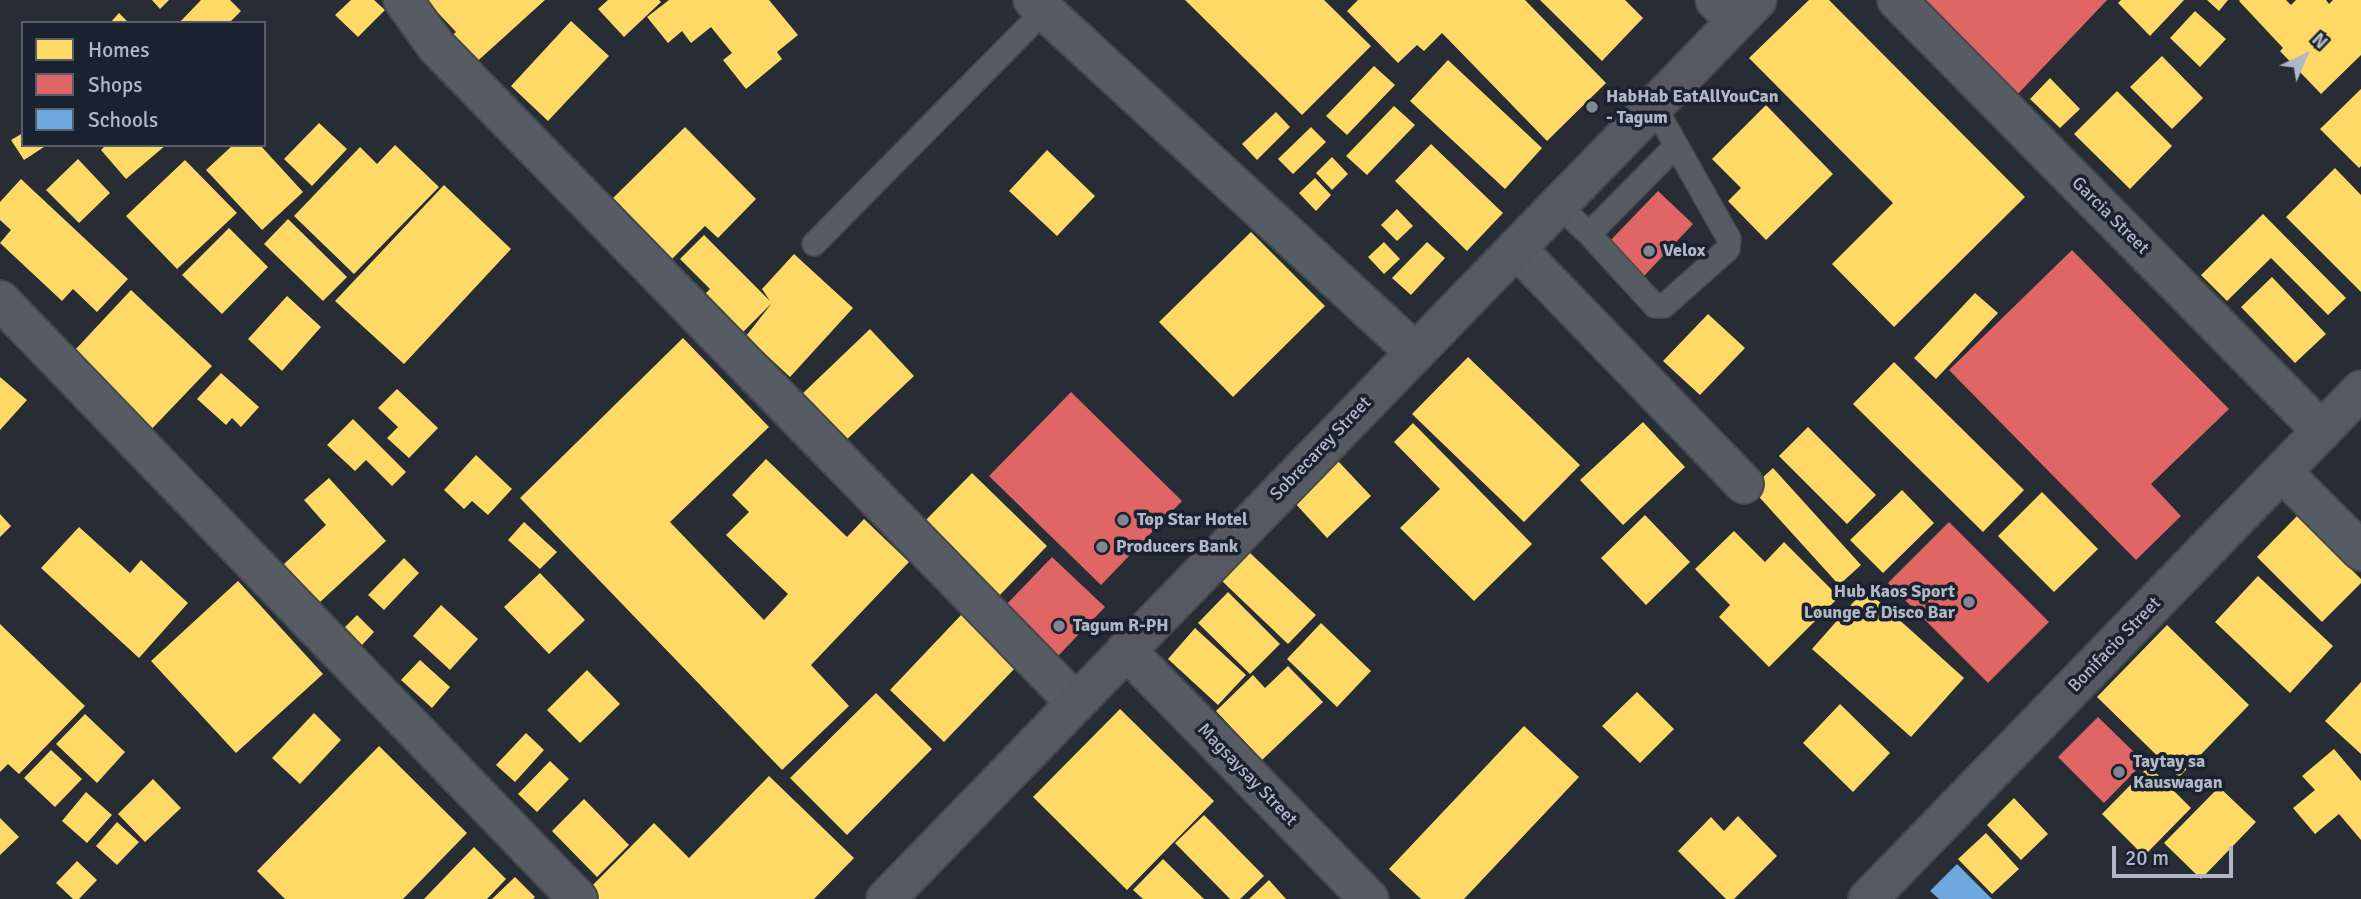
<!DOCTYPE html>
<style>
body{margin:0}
#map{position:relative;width:2361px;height:899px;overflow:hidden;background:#272c35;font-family:Signika,sans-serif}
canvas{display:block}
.legend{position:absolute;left:21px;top:21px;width:245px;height:126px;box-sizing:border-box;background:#1a222f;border:2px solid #565e6c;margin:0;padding:9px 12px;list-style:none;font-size:21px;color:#b0b7c7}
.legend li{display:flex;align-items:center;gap:14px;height:35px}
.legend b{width:35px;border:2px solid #565e6c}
.north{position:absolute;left:2270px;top:21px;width:70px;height:70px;-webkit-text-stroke:5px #1a222f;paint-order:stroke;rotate:44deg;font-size:19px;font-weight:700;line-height:28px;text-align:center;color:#b0b7c7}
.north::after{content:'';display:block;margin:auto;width:24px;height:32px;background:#b0b7c7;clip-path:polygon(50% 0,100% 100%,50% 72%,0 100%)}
.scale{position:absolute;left:2112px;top:846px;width:121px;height:32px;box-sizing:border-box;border:4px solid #b0b7c7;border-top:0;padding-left:9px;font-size:21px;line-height:24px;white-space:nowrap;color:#b0b7c7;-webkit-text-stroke:5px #1a222f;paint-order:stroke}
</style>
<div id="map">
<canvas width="2361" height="899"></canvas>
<ul class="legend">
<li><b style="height:19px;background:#ffd966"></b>Homes</li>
<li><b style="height:19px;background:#e06666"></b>Shops</li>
<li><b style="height:19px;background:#6fa8dc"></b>Schools</li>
</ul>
<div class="north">N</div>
<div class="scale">20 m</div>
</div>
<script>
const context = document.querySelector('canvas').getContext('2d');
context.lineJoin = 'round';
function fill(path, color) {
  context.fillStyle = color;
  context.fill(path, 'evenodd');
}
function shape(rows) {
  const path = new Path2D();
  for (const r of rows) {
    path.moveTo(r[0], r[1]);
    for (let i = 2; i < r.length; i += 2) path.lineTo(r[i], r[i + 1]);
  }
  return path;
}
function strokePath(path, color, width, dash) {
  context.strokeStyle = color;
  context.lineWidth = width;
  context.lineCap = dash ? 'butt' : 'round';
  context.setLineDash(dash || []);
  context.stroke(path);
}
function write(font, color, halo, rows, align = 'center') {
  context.font = font + ' Signika,sans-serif';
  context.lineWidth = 7;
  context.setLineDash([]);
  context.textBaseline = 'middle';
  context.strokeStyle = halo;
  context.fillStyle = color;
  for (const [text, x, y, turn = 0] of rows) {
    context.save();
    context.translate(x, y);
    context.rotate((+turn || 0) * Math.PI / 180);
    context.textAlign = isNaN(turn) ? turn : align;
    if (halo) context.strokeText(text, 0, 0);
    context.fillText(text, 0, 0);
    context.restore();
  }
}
const homes = shape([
 [152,0,169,0,160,9],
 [201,0,230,0,241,11,229,23,179,23],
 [351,0,374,0,385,10,358,37,335,15],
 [426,0,545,0,471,67,447,40,456,32],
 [608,0,659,0,661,2,624,37,598,9],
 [669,0,769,0,798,35,777,52,782,59,746,89,723,60,732,53,711,27,691,43,682,31,668,43,647,17],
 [1185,0,1324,0,1371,46,1302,115],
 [1358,0,1525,0,1606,83,1547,141,1442,33,1424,51,1417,45,1398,63,1347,11],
 [1540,0,1625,0,1643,18,1602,61],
 [1809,0,1829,0,2025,197,1894,327,1832,264,1893,203,1749,58],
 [2121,0,2184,0,2150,36,2118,3],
 [2207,0,2228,0,2219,11],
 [2240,0,2286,0,2291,5,2296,0,2326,0,2329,4,2333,0,2361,0,2361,55,2321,94,2280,51,2283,48,2239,1],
 [2195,11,2226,39,2200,67,2170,38],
 [119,13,129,23,110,23],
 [571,21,609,56,548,121,511,86],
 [2162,56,2203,98,2172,129,2130,87],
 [1448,60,1542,148,1505,189,1410,101],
 [1374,66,1395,85,1347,135,1326,116],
 [2050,78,2080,109,2060,128,2030,99],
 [2361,89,2361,166,2359,168,2320,129],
 [2117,91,2172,146,2130,189,2074,134],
 [1766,105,1833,174,1766,240,1728,201,1741,188,1712,159],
 [1394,106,1415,125,1367,175,1346,156],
 [1276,112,1290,127,1257,160,1242,144],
 [319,123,347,149,312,186,284,159],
 [685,127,756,199,718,238,705,226,672,259,612,199],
 [1311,127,1326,142,1293,174,1278,159],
 [23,133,23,145,47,145,24,160,11,140],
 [1431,144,1503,213,1467,251,1395,181],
 [106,145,166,145,126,179,101,150],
 [233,145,260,145,303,192,262,230,206,170],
 [395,145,439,187,354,274,294,216,360,147,377,164],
 [1047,150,1095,196,1057,236,1009,191],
 [1332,157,1348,174,1332,190,1316,173],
 [78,159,110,193,79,223,46,190],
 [185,160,237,213,177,269,126,216],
 [2335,168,2361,195,2361,292,2286,217],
 [1315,178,1331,195,1316,211,1299,193],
 [21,179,128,279,97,312,73,289,62,301,0,243,11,230,0,220,0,202],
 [444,185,511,249,404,364,335,301],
 [1397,209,1413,226,1397,241,1381,225],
 [2263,214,2346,298,2328,315,2271,258,2227,301,2201,275],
 [288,219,347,277,323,301,264,244],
 [229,228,268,267,222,314,182,275],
 [1251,232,1325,306,1233,397,1159,322],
 [704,235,770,301,762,289,794,254,853,308,790,377,746,336,772,303,741,334,703,296,710,289,680,259],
 [1384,242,1400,259,1384,274,1368,257],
 [1427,242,1445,258,1411,295,1392,278],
 [2272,277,2326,334,2295,363,2241,307],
 [131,290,212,366,144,437,74,351],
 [1975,293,1998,313,1936,379,1914,358],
 [287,296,321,327,282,371,248,339],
 [1708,314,1745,348,1700,395,1663,361],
 [870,329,914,376,844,442,800,396],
 [683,338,769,427,670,522,764,620,788,594,726,535,749,512,732,495,766,459,847,537,864,519,909,562,811,665,849,706,782,770,520,498],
 [1468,357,1580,465,1524,522,1412,414],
 [1894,362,2024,490,1983,532,1853,404],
 [221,373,259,407,241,427,232,418,226,425,197,399],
 [0,377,27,400,0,430],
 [397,389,438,428,409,458,387,438,398,427,378,408],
 [353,419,406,472,392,486,366,460,355,471,327,445],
 [1643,422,1685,467,1623,525,1580,480],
 [1413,423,1532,544,1474,601,1400,528,1440,489,1394,442],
 [1808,427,1876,495,1847,524,1779,456],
 [476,455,512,489,488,515,472,501,464,509,444,490],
 [1338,461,1371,496,1327,538,1294,502],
 [1773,468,1861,565,1839,585,1751,488],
 [972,473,1047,546,998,597,923,523],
 [329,478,386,541,319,603,284,564,326,525,304,500],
 [1902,490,1934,523,1883,573,1850,540],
 [2042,492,2098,549,2054,592,1998,536],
 [0,514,11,526,0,537],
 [1645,515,1690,562,1646,605,1601,558],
 [2297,516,2361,579,2361,583,2322,622,2257,557],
 [524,522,557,552,540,569,508,540],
 [79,527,130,573,141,560,188,603,139,658,41,568],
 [1734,531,1765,562,1784,542,1839,597,1769,667,1719,617,1730,605,1695,569],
 [1249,552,1316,615,1288,644,1222,581],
 [404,558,419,573,384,610,368,595],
 [540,573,585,620,549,654,504,607],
 [2258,576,2333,646,2290,693,2215,622],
 [238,581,323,674,236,753,151,661],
 [1865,589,1964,678,1911,737,1812,649],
 [1228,592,1280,644,1250,674,1198,623],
 [441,605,478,639,450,670,413,636],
 [963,613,1018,665,944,742,890,690],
 [357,615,374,632,362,645,345,627],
 [1321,623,1371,671,1337,707,1287,659],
 [0,624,85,706,19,774,8,764,0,772],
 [2167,625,2249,705,2179,777,2097,697],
 [1195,628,1246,675,1218,705,1168,659],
 [420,660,450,687,432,708,401,680],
 [1288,666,1323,702,1262,760,1216,711,1253,675,1265,688],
 [587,670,620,704,580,743,547,710],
 [2361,682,2361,754,2325,721],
 [1637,692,1674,729,1640,763,1602,726],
 [876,693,932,749,847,835,790,778],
 [1840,704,1890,753,1853,792,1803,743],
 [1120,709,1214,801,1127,890,1033,797],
 [314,713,341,740,300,784,272,758],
 [85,714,125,752,97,783,56,744],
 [1524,726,1579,777,1464,899,1421,899,1389,869],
 [526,733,544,750,515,782,496,765],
 [379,746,467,833,403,899,285,899,257,871],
 [2334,749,2361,781,2361,840,2339,814,2315,834,2293,808,2315,790,2302,776],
 [51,750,82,779,55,807,24,778],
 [550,761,569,779,537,812,518,794],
 [2149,766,2191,808,2144,856,2102,814],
 [769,776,854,858,814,899,583,899,581,897,654,823,689,858],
 [153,779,181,808,145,842,118,814],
 [2219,787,2256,822,2201,879,2164,843],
 [86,792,112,815,87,843,62,821],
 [2014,798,2048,834,2021,860,1987,825],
 [584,799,629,845,597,877,552,831],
 [1204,815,1264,876,1240,899,1230,899,1175,843],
 [1738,816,1777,856,1734,899,1726,899,1678,851,1711,817,1724,831],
 [0,818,19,837,0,855],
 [117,822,139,842,117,865,96,846],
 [1986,833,2019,869,1992,894,1958,859],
 [474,847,506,879,487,899,424,899],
 [1163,859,1204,899,1143,899,1133,890],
 [77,861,97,880,79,899,73,899,56,883],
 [515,877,535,897,533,899,492,899],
 [1269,880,1286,899,1249,899]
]);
const shops = shape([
 [1915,0,2107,0,2016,96],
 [1658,191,1693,224,1644,276,1608,243],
 [2072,250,2229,409,2151,484,2181,516,2136,560,1949,370],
 [1071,392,1182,501,1101,585,989,476],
 [1949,522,2049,622,1988,683,1888,583],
 [1052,557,1105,607,1058,656,1006,605],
 [2098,717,2144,762,2104,803,2058,757]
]);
const schools = shape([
 [1957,864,1992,899,1939,899,1930,891]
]);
const lane = shape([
 [1558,205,1589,234,1655,306,1664,306,1728,249,1729,239,1654,106],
 [1589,234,1676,146],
 [814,244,1044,11]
]);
const street = shape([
 [403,0,436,46,1075,702],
 [1033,0,1415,352],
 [1715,0,1736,21],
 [1897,0,2322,431],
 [1516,248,1744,484],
 [0,300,578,899],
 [2282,472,2361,551],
 [1126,650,1369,899]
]);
const secondary = shape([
 [886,899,1757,0],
 [1868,899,2361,390]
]);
const markers = [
 [1592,107,7,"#808694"],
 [1649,251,7,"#808694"],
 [1123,520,7,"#808694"],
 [1102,547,7,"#808694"],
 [1969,602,7,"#808694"],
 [1059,626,7,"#808694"],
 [2119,772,7,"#808694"]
];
const poiNames = [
 ["HabHab EatAllYouCan",1606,97],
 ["- Tagum",1606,118],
 ["Velox",1663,251],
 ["Top Star Hotel",1137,520],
 ["Producers Bank",1116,547],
 ["Hub Kaos Sport",1955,592,"right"],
 ["Lounge & Disco Bar",1955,613,"right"],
 ["Tagum R-PH",1073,626],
 ["Taytay sa",2133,762],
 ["Kauswagan",2133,783]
];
const streetNames = [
 ["Garcia Street",2110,216,45],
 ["Sobrecarey Street",1321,449,-46],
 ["Bonifacio Street",2115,645,-46],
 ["Magsaysay Street",1247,775,46]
];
fill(homes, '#ffd966');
fill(shops, '#e06666');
fill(schools, '#6fa8dc');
strokePath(lane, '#43474e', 26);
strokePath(street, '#43474e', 42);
strokePath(secondary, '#43474e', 42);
strokePath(lane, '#575b63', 23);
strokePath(street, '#575b63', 38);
strokePath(secondary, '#565961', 38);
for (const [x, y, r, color] of markers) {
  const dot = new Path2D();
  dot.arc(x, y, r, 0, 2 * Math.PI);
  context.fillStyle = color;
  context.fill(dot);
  strokePath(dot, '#1a222f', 2.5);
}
write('bold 18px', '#b0b7c7', '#1a222f', poiNames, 'left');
write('18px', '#b0b7c7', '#1a222f', streetNames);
</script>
